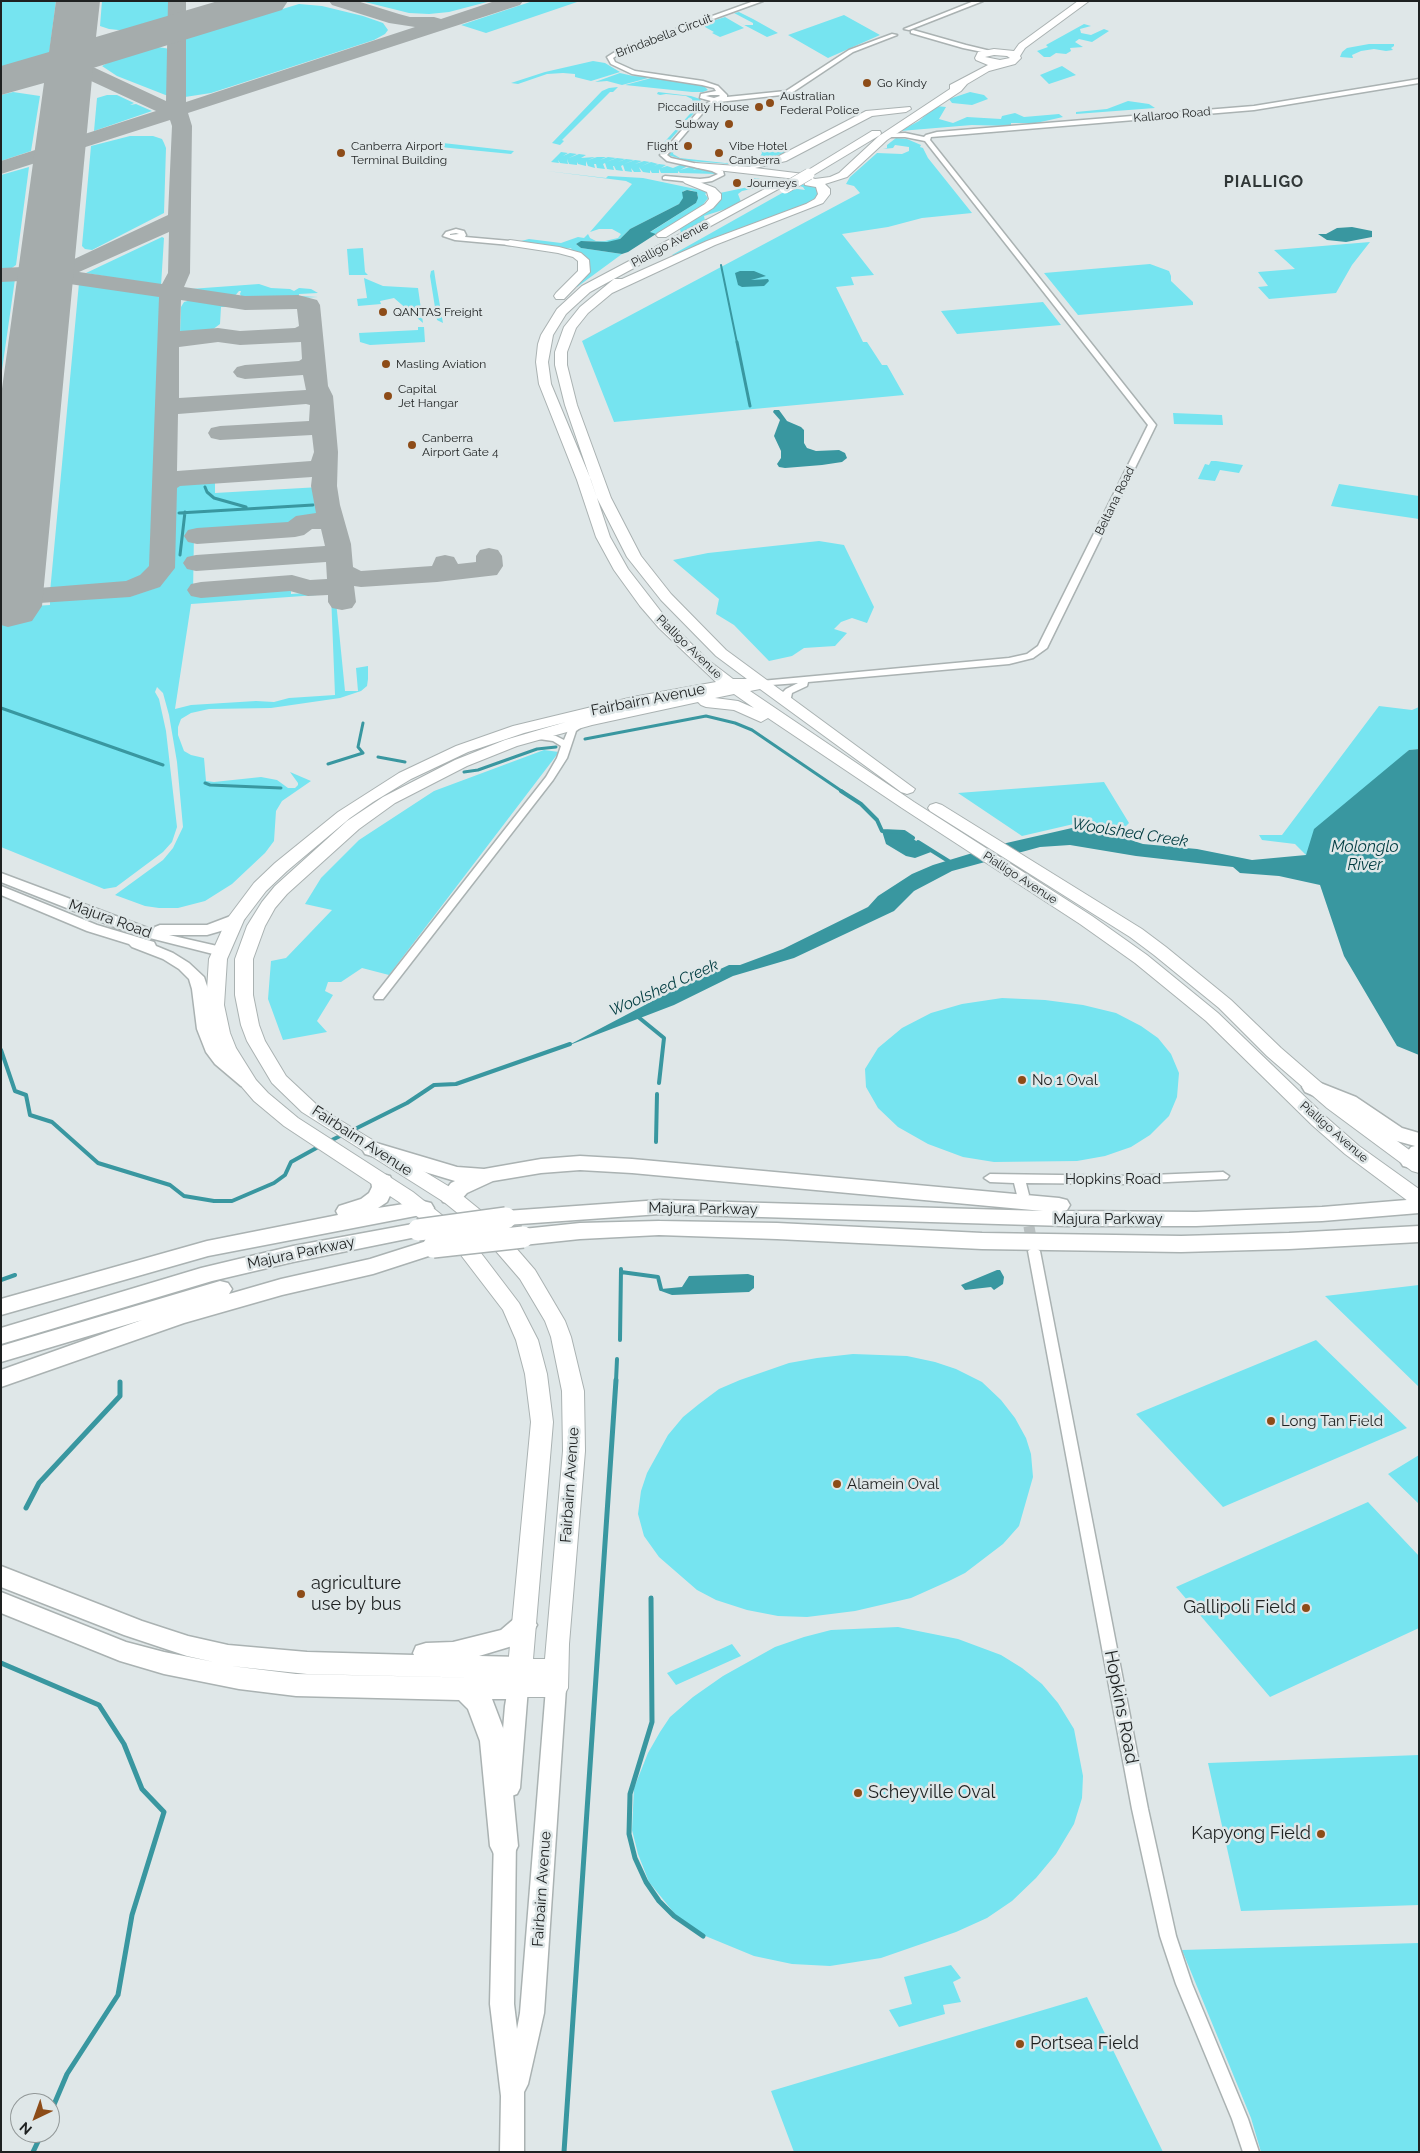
<!DOCTYPE html>
<style>
body{margin:0}
#map{position:relative;width:1420px;height:2153px;overflow:hidden;background:#dfe7e8;font-family:Raleway,sans-serif}
canvas{display:block}
.frame{position:absolute;inset:0;border:2px solid #1e2121;pointer-events:none}
.north{position:absolute;left:10px;top:2093px;width:50px;height:50px;box-sizing:border-box;background:#dfe7e8;border:1px solid #929898;border-radius:50%;rotate:222deg;font-size:14px;font-weight:700;line-height:20px;text-align:center;color:#1e2121}
.north::after{content:'';display:block;margin:auto;width:18px;height:22px;background:#8d4c18;clip-path:polygon(50% 0,100% 100%,50% 72%,0 100%)}
</style>
<div id="map">
<canvas width="1420" height="2153"></canvas>
<div class="frame"></div>
<div class="north">N</div>
</div>
<script>
const context = document.querySelector('canvas').getContext('2d');
context.lineJoin = 'round';
function fill(path, color) {
  context.fillStyle = color;
  context.fill(path, 'evenodd');
}
function shape(rows) {
  const path = new Path2D();
  for (const r of rows) {
    path.moveTo(r[0], r[1]);
    for (let i = 2; i < r.length; i += 2) path.lineTo(r[i], r[i + 1]);
  }
  return path;
}
function strokePath(path, color, width, dash) {
  context.strokeStyle = color;
  context.lineWidth = width;
  context.lineCap = dash ? 'butt' : 'round';
  context.setLineDash(dash || []);
  context.stroke(path);
}
function write(font, color, halo, rows, align = 'center') {
  context.font = font + ' Raleway,sans-serif';
  context.lineWidth = 5;
  context.setLineDash([]);
  context.textBaseline = 'middle';
  context.strokeStyle = halo;
  context.fillStyle = color;
  for (const [text, x, y, turn = 0] of rows) {
    context.save();
    context.translate(x, y);
    context.rotate((+turn || 0) * Math.PI / 180);
    context.textAlign = isNaN(turn) ? turn : align;
    if (halo) context.strokeText(text, 0, 0);
    context.fillText(text, 0, 0);
    context.restore();
  }
}
const green = shape([
 [1,1,56,1,49,54,1,69],
 [102,1,172,1,171,18,128,31,109,29,100,26],
 [361,1,491,1,449,12,429,14,409,13],
 [533,1,580,1,486,33,461,25],
 [299,4,322,6,363,16,383,23,388,30,385,34,374,40,211,93,185,97,186,38],
 [739,12,753,19,778,33,767,37,727,16,744,25,753,25,753,23,734,13],
 [844,15,880,35,828,58,788,35],
 [725,17,744,28,720,37,712,33,714,32,705,27,696,26],
 [1084,24,1091,26,1080,29,1081,33,1091,35,1104,29,1109,31,1092,42,1079,39,1075,42,1083,47,1070,48,1071,51,1066,54,1056,53,1050,57,1044,57,1037,51,1048,47,1046,45],
 [1369,44,1394,44,1394,46,1391,48,1393,50,1386,51,1374,49,1361,51,1352,55,1353,58,1340,57,1342,52,1347,48],
 [158,47,170,49,168,96,117,76,102,66,113,60],
 [593,61,605,63,620,72,591,81,575,77,575,74,563,73,547,74,518,84,511,83,545,72],
 [1062,66,1076,75,1049,84,1040,75],
 [620,73,633,76,652,77,622,85,607,81,595,82],
 [655,77,703,85,708,90,703,92,692,92,625,85],
 [618,87,613,92,610,92,562,140,564,141,560,145,552,143,602,91,609,88],
 [13,92,40,96,31,151,1,161,1,95],
 [658,92,691,96,700,99,702,104,662,149,658,149,699,104,693,103,692,99,686,96,666,94,660,95,657,94],
 [970,92,984,95,988,99,972,105,952,103,949,99],
 [107,95,117,95,134,103,130,105,136,104,152,111,94,131,97,98],
 [1128,101,1149,104,1155,108,1076,114,1076,112,1107,109],
 [936,106,946,107,939,119,953,123,967,117,1001,119,1002,116,1015,113,1024,117,1059,114,1063,117,1036,123,1011,123,1011,126,972,125,900,131,919,121],
 [130,136,153,136,162,139,164,143,166,148,164,213,92,250,85,249,82,246,91,146],
 [896,138,907,139,921,145,920,147,923,148,928,158,972,213,922,218,888,227,842,234,874,275,851,277,854,285,836,287,863,342,867,342,882,365,887,365,904,395,614,422,582,341,860,193,854,186,846,184,850,177,877,153,902,154,909,151,909,147,895,145,893,148,883,149,887,148,887,145],
 [434,142,514,151,511,154,430,146],
 [768,142,781,145,784,149,784,153,755,163,731,164,688,161,668,155,672,151,674,150,673,154,680,158,725,163,745,162,760,157,762,153,761,150,765,148],
 [561,152,568,153,563,156,570,153,577,154,569,158,579,154,586,155,581,158,595,157,588,160,597,157,606,157,600,160,608,157,616,158,606,162,617,158,625,159,618,162,626,159,634,160,624,164,635,160,642,161,635,164,644,161,650,162,642,166,651,162,658,164,654,166,659,164,666,165,661,168,667,166,673,168,680,165,688,166,680,170,690,167,697,167,693,170,699,168,706,169,701,172,707,169,713,171,710,173,714,171,717,174,680,173,678,171,678,173,661,173,659,169,659,173,652,173,650,170,650,173,643,172,639,167,641,172,634,172,631,168,632,172,625,171,623,165,621,166,623,171,616,170,614,166,613,166,614,170,607,169,605,163,603,164,605,169,597,168,596,164,594,164,595,168,588,166,586,161,586,166,578,164,577,162,577,165,569,164,567,159,568,164,560,163,558,160,559,163,551,162],
 [29,167,16,265,9,270,1,270,1,175],
 [547,171,606,178,608,176,643,178,705,191,707,193,705,194,708,198,702,206,656,234,649,233,696,203,698,195,696,192,690,190,683,191,683,199,679,204,630,229,619,240,609,242,583,241,576,244,581,248,622,254,577,287,574,287,589,268,590,264,569,250,572,248,565,249,517,242,529,239,561,243,578,237,584,238,588,234,590,238,596,241,605,241,618,238,621,234,612,229,599,229,590,232,632,184,626,181],
 [753,178,776,181,761,181,765,183,760,187,742,191,738,194,741,202,732,207,704,216,705,221,681,233,680,229,718,203,720,193,748,187,754,184],
 [797,184,814,185,818,189,817,197,806,204,675,256,672,255,791,188,805,190,803,187,796,185],
 [162,237,164,238,161,286,86,273],
 [1370,242,1352,265,1336,293,1269,299,1258,287,1268,286,1258,272,1295,269,1274,250],
 [363,248,365,272,368,275,349,275,347,249],
 [1150,264,1169,271,1171,276,1171,281,1193,302,1193,305,1078,315,1044,273],
 [434,270,436,283,443,323,437,320,430,276,431,271],
 [364,278,383,286,418,288,423,323,394,298,380,301,381,304,358,306,357,299,367,298],
 [15,279,1,377,1,280],
 [88,282,146,292,157,295,163,302,156,494,161,495,159,563,156,572,152,576,135,585,50,592,79,283],
 [259,284,271,288,290,289,294,291,299,288,311,289,318,293,299,294,299,296,318,297,258,300,258,296,253,296,249,299,242,298,240,294,241,291,239,291,234,297,190,289],
 [191,300,224,303,228,307,221,307,220,324,212,330,205,333,180,333,181,307,184,302],
 [1043,302,1061,325,957,334,941,311],
 [418,327,424,327,425,342,370,345,360,342,359,333,418,330],
 [1173,413,1222,415,1223,425,1174,424],
 [1211,461,1216,461,1243,465,1239,473,1220,470,1215,481,1198,479,1205,464,1209,465],
 [211,480,215,482,215,493,320,487,324,518,302,519,295,522,293,526,194,533,193,594,291,588,291,594,335,591,345,691,358,691,356,668,368,666,368,679,367,686,361,691,340,698,271,708,209,709,191,713,181,719,178,727,178,735,184,751,191,755,204,758,206,781,214,782,261,777,277,780,288,788,295,788,298,785,298,783,290,772,311,781,282,801,276,811,274,841,265,853,232,884,205,901,178,908,159,908,145,906,115,895,163,860,173,848,183,827,177,762,169,715,163,693,157,687,155,692,159,699,166,731,177,827,172,842,163,852,116,887,104,889,1,847,1,608,50,605,50,597,135,591,159,580,166,572,167,568,171,493,173,492,174,485,181,482],
 [331,594,335,695,289,698,274,702,256,701,191,705,175,709,191,604],
 [1339,484,1419,496,1419,519,1331,506],
 [819,541,844,545,874,607,867,623,852,618,841,622,834,629,847,633,835,646,804,648,792,656,769,661,734,625,716,614,719,599,673,560,708,553],
 [1379,706,1412,710,1419,707,1419,749,1409,750,1306,855,1295,844,1262,840,1259,835,1282,835],
 [544,750,559,752,389,975,362,968,341,982,328,982,325,991,333,995,317,1021,327,1032,283,1040,268,999,271,961,286,958,332,910,305,904,321,878,359,840,434,791],
 [1104,782,1129,823,1119,833,1078,823,1022,836,958,793],
 [1002,998,1045,1000,1083,1005,1116,1013,1141,1026,1158,1038,1171,1054,1179,1073,1177,1097,1169,1116,1150,1135,1131,1147,1105,1156,1077,1161,994,1162,963,1157,928,1144,898,1127,878,1108,866,1087,865,1069,878,1048,902,1028,931,1013,962,1004],
 [1419,1285,1419,1387,1325,1296],
 [1316,1340,1407,1428,1223,1507,1136,1414],
 [853,1354,907,1356,935,1362,956,1369,982,1382,1001,1400,1015,1418,1026,1438,1031,1454,1033,1477,1019,1526,1003,1544,965,1573,949,1581,911,1598,855,1611,807,1617,778,1616,747,1610,716,1600,697,1590,659,1557,644,1536,638,1514,641,1491,647,1473,668,1435,683,1417,699,1404,719,1389,740,1380,789,1363,817,1358],
 [1419,1455,1419,1504,1388,1474],
 [1368,1502,1419,1556,1419,1628,1270,1697,1176,1587],
 [898,1627,958,1639,1001,1655,1022,1668,1042,1684,1058,1703,1074,1729,1083,1776,1082,1798,1074,1824,1056,1854,1036,1878,1012,1901,987,1918,956,1932,881,1958,830,1966,792,1964,754,1956,703,1935,679,1919,649,1882,638,1854,632,1830,634,1788,648,1753,660,1732,670,1717,693,1697,723,1676,775,1647,804,1637,831,1630],
 [732,1644,741,1656,676,1685,667,1673],
 [1419,1755,1419,1905,1241,1911,1208,1763],
 [1419,1943,1419,2152,1261,2152,1251,2118,1182,1950],
 [951,1965,961,1978,953,1982,961,2002,943,2005,945,2014,899,2027,889,2010,912,2004,904,1977],
 [1087,1997,1163,2152,794,2152,771,2091]
]);
const water = shape([
 [687,190,697,192,698,198,696,203,650,232,656,234,628,252,622,254,581,248,576,244,581,241,607,242,620,239,630,229,679,204,683,198,682,192],
 [1352,227,1372,231,1372,237,1346,242,1327,240,1318,234,1326,234,1337,228],
 [740,271,754,271,766,276,751,280,768,279,769,281,764,286,742,287,738,285,735,273],
 [774,410,779,410,787,421,801,427,804,430,804,443,807,448,816,451,839,450,845,453,847,458,842,462,822,465,785,468,779,467,777,464,781,458,781,451,774,436,780,420,773,412],
 [1419,749,1419,1055,1397,1046,1344,956,1320,885,1279,876,1240,873,1233,867,1136,856,1070,845,1040,847,952,871,914,891,894,911,794,958,733,976,674,1005,567,1046,664,995,729,965,740,965,783,949,868,907,878,896,912,874,933,865,1002,844,1072,828,1112,834,1143,844,1197,849,1252,860,1306,855,1314,829,1409,750],
 [885,830,904,832,931,852,915,858,906,856,886,844,882,831],
 [997,1270,1000,1270,1004,1277,1003,1284,994,1290,991,1287,965,1290,961,1285],
 [748,1274,754,1276,754,1288,749,1292,672,1295,661,1291,661,1289,682,1287,689,1276]
]);
const streamFar3 = shape([
 [721,265,737,343]
]);
const streamFar2 = shape([
 [737,342,750,406],
 [205,487,207,492,214,498,246,507],
 [179,513,313,505],
 [180,555,185,512],
 [1,708,163,765],
 [585,739,706,716,735,723,752,730,843,792],
 [378,757,405,762],
 [328,764,363,753,358,747,363,723],
 [464,772,478,770,537,749,556,747],
 [205,783,210,785,281,788]
]);
const streamFar1 = shape([
 [841,791,861,804,877,820,882,831,904,832,913,838],
 [918,842,950,862],
 [637,1016,664,1038,659,1083],
 [1,1050,15,1091,26,1095,30,1115,52,1122,98,1163,170,1185,184,1196,214,1201,232,1201,274,1183,285,1175,291,1162,320,1146],
 [351,1131,407,1103,434,1085,456,1084,570,1044],
 [328,1142,344,1134],
 [656,1142,657,1094],
 [621,1272,658,1277,661,1289],
 [1,1280,15,1275],
 [620,1340,621,1269],
 [616,1381,617,1359]
]);
const stream = shape([
 [26,1508,39,1483,120,1396,120,1382],
 [651,1598,652,1722,630,1794,629,1834,635,1858,646,1882,659,1901,674,1916,703,1936],
 [1,1663,99,1705,124,1744,142,1789,164,1812,132,1915,118,1995,67,2074,50,2114],
 [33,2152,42,2133],
 [564,2152,616,1380]
]);
const taxiway = shape([
 [168,1,186,1,186,102,415,27,389,23,332,5,329,1,357,1,399,14,410,17,434,17,441,19,495,1,523,1,520,5,188,113,192,126,190,273,184,287,245,296,298,295,317,300,320,305,328,386,333,396,338,452,337,486,340,505,351,544,353,567,361,571,432,566,436,557,445,555,454,557,458,564,476,562,476,556,480,550,489,548,498,550,502,556,503,566,497,575,437,582,361,587,354,586,356,602,352,608,342,610,332,608,328,602,328,595,308,596,290,591,201,598,191,596,187,590,191,584,201,582,292,575,310,580,327,579,326,562,196,571,187,569,183,563,187,557,196,555,325,546,321,529,312,529,304,535,295,537,197,544,188,542,184,536,188,530,197,528,288,522,296,516,316,513,311,486,312,477,180,486,177,488,175,568,160,587,130,597,9,605,1,603,1,591,126,581,140,575,149,566,159,297,42,280,1,282,1,268,45,266,70,261,168,215,172,126,170,120,1,174,1,161,156,111,91,81,61,77,23,81,16,79,14,75,16,71,61,65,74,67,74,64,78,56,102,45,109,47,111,51,109,55,93,63,93,67,166,101,168,1],
 [169,232,168,273,162,284,79,272,169,232],
 [181,300,245,310,297,309,299,326,295,328,240,331,218,328,180,331,181,300],
 [218,342,240,345,301,342,302,359,299,361,245,365,237,367,233,372,237,377,245,379,303,375,306,390,179,398,179,347,218,342],
 [306,404,310,405,309,421,220,426,211,428,208,433,211,438,220,440,312,435,314,452,311,461,177,471,178,414,306,404]
]);
const runway = shape([
 [56,1,100,1,96,37,218,1,288,1,282,10,93,68,42,606,32,621,8,627,1,625,1,396,44,83,1,95,1,66,49,52,56,1]
]);
const minorTunnel = shape([
 [1026,1210,1033,1249]
]);
const minor = shape([
 [754,1,763,1,622,52,613,58,615,62,635,71,703,81,718,86,727,95,727,97,786,91,849,50,892,34,897,35,853,52,790,94,719,102,707,108,667,155,671,158,716,168,723,171,724,175,712,181,700,183,663,179,663,177,665,176,700,179,709,178,718,174,712,171,667,161,660,155,703,106,711,101,700,98,701,94,716,91,714,88,702,85,632,74,611,64,607,57,618,50,754,1],
 [710,95,719,95,720,96,714,98,706,96,710,95],
 [974,1,983,1,909,30,904,29,974,1],
 [913,30,966,45,995,52,992,54,963,48,911,33,911,31,913,30],
 [1419,79,1419,83,1254,110,931,137,930,140,1156,425,1047,648,1033,658,1009,664,808,682,807,686,792,693,790,702,785,705,780,702,781,694,786,689,798,683,758,686,758,682,761,681,1009,658,1027,654,1038,646,1148,425,925,141,905,137,887,137,885,136,885,134,905,133,924,137,926,135,937,132,1254,106,1419,79],
 [456,229,464,231,466,235,465,237,510,241,513,243,510,245,455,240,443,236,446,232,456,229],
 [456,233,459,234,450,235,450,234,456,233],
 [582,720,587,723,576,731,567,758,553,780,383,999,375,999,374,997,375,995,546,777,557,758,561,746,553,741,532,738,532,734,556,736,564,740,569,728,582,720],
 [1223,1172,1229,1176,1227,1179,1128,1184,1026,1183,1029,1195,1023,1199,1017,1195,1014,1183,990,1182,984,1178,990,1174,1128,1176,1223,1172],
 [1034,1247,1040,1251,1148,1809,1176,1936,1192,1984,1248,2119,1259,2152,1243,2152,1232,2119,1176,1984,1160,1936,1132,1809,1028,1251,1034,1247]
]);
const secondary = shape([
 [1,873,153,930,155,927,160,925,207,925,236,914,241,916,244,919,231,928,207,935,169,935,226,948,229,951,226,954,221,956,130,933,1,882,1,873],
 [1,886,97,925,154,942,156,946,173,953,189,963,204,977,208,989,213,1029,222,1051,253,1078,255,1082,253,1086,241,1086,215,1064,206,1052,197,1029,192,989,189,979,179,969,163,959,132,947,129,944,87,931,1,895,1,886],
 [518,1680,525,1682,528,1688,520,1788,517,1794,509,1797,501,1794,498,1788,505,1706,508,1688,511,1682,518,1680],
 [556,1680,563,1682,566,1688,544,2013,528,2084,524,2092,524,2152,500,2152,501,2096,490,2004,494,1837,497,1831,505,1828,513,1831,516,1837,514,2004,517,2029,520,2013,546,1688,549,1682,556,1680]
]);
const primary = shape([
 [1078,1,1089,1,1025,48,1020,56,1021,58,1015,64,989,71,967,84,961,91,887,140,847,177,825,184,830,189,830,194,823,203,715,245,612,293,588,313,576,328,567,352,567,365,577,405,611,498,641,556,671,594,726,650,915,789,913,792,907,794,901,792,760,689,750,691,914,802,1092,916,1147,955,1218,1013,1326,1117,1359,1146,1419,1189,1419,1205,1412,1204,1345,1154,1312,1125,1206,1021,1135,963,1080,924,902,808,768,718,761,722,734,710,706,707,701,705,698,702,592,725,517,746,467,766,395,803,359,829,287,894,275,908,265,926,253,959,253,995,259,1025,265,1041,286,1076,316,1104,333,1116,458,1192,490,1218,535,1270,565,1321,571,1337,584,1391,585,1451,569,1644,568,1688,564,1695,556,1697,518,1697,510,1695,506,1688,531,1422,525,1374,516,1340,503,1310,454,1246,399,1202,284,1126,254,1101,242,1087,218,1048,212,1033,206,1005,209,959,227,919,254,883,275,863,338,812,399,773,456,746,513,726,633,697,716,682,659,628,640,606,614,570,596,537,577,480,539,384,536,362,538,344,541,335,557,309,582,286,778,182,782,183,784,185,782,187,590,292,566,314,553,335,548,362,551,384,591,480,610,537,628,569,669,622,708,660,733,679,747,679,716,656,661,600,627,557,597,498,565,405,555,365,555,352,564,327,580,307,614,279,622,279,707,241,806,204,815,199,818,194,816,187,805,185,804,182,796,179,699,168,695,167,694,165,695,163,751,167,749,165,750,163,779,156,866,111,910,107,911,109,906,112,872,116,786,161,755,168,804,174,805,172,872,131,880,131,881,133,880,135,810,177,815,179,830,177,839,173,879,136,950,89,950,85,988,65,976,60,975,58,978,52,994,49,1014,51,1019,44,1078,1],
 [994,55,1007,56,1010,58,1000,60,985,57,994,55],
 [734,694,754,708,738,701,715,698,734,694],
 [566,722,505,740,455,760,383,797,347,821,275,886,262,902,247,926,235,959,235,995,241,1025,247,1041,272,1083,302,1112,444,1202,476,1228,520,1279,545,1321,551,1337,562,1391,563,1451,545,1659,533,1659,553,1422,547,1374,538,1340,519,1303,468,1236,413,1192,298,1118,268,1093,256,1080,236,1048,230,1033,224,1005,227,959,244,920,266,891,287,871,350,818,373,802,411,779,468,752,524,733,566,722],
 [689,178,715,188,721,194,721,199,713,208,666,237,658,237,656,235,658,233,705,204,709,199,707,192,685,183,683,181,685,179,689,178],
 [510,240,559,247,581,253,589,260,590,272,564,299,556,299,554,296,556,293,578,271,578,261,573,257,558,253,506,245,504,243,510,240],
 [936,803,942,805,1142,929,1166,947,1231,1000,1281,1048,1341,1100,1419,1157,1419,1173,1412,1171,1327,1108,1267,1056,1219,1008,1154,955,1130,937,930,811,928,808,930,805,936,803]
]);
const motorway = shape([
 [1313,1080,1356,1097,1402,1128,1419,1133,1419,1166,1411,1168,1403,1166,1400,1161,1411,1147,1415,1146,1386,1138,1340,1107,1305,1092,1302,1087,1305,1082,1313,1080],
 [373,1142,457,1167,484,1169,541,1159,580,1156,632,1159,1059,1198,1067,1200,1070,1205,1067,1210,1062,1211,1196,1212,1322,1207,1419,1199,1419,1213,1322,1221,1196,1226,1066,1226,660,1214,506,1225,498,1223,495,1218,498,1213,506,1211,660,1200,1043,1211,632,1173,580,1170,541,1173,493,1181,467,1193,459,1202,451,1204,443,1202,440,1197,451,1183,455,1181,365,1154,362,1149,365,1144,373,1142],
 [382,1174,390,1176,394,1187,387,1202,378,1208,423,1201,431,1203,434,1208,431,1213,208,1256,1,1315,1,1299,207,1241,338,1215,336,1211,339,1206,361,1199,369,1193,372,1187,371,1181,374,1176,382,1174],
 [659,1221,777,1223,982,1233,1181,1236,1289,1233,1419,1226,1419,1242,1289,1249,1181,1252,982,1249,777,1239,659,1235,580,1239,523,1245,515,1242,512,1237,515,1232,523,1229,580,1223,659,1221],
 [418,1223,426,1225,429,1230,426,1235,293,1262,212,1281,1,1344,1,1328,201,1268,293,1246,418,1223],
 [433,1239,441,1242,444,1247,441,1252,373,1274,282,1295,184,1323,1,1387,1,1370,142,1320,1,1362,1,1346,220,1281,228,1283,232,1289,229,1294,281,1279,370,1259,433,1239],
 [1,1566,142,1621,188,1636,228,1645,307,1652,414,1655,413,1653,416,1646,426,1643,453,1642,501,1630,515,1618,524,1615,533,1618,537,1625,533,1632,519,1644,479,1656,520,1657,530,1661,534,1668,530,1675,521,1678,528,1680,532,1688,528,1696,518,1699,492,1699,508,1741,518,1846,514,1854,504,1858,494,1854,490,1846,480,1741,468,1709,459,1700,296,1696,239,1689,164,1674,120,1661,1,1613,1,1592,126,1642,164,1652,214,1662,187,1656,124,1635,1,1587,1,1566],
 [231,1666,307,1674,488,1678,296,1674,231,1666]
]);
const primaryBridge = shape([
 [785,188,809,174]
]);
const motorwayBridge = shape([
 [418,1230,506,1218],
 [433,1247,523,1237]
]);
const markers = [
 [867,83,5,"#8d4c18"],
 [770,103,5,"#8d4c18"],
 [759,107,5,"#8d4c18"],
 [729,124,5,"#8d4c18"],
 [688,146,5,"#8d4c18"],
 [341,153,5,"#8d4c18"],
 [719,153,5,"#8d4c18"],
 [737,183,5,"#8d4c18"],
 [383,312,5,"#8d4c18"],
 [386,364,5,"#8d4c18"],
 [388,396,5,"#8d4c18"],
 [412,445,5,"#8d4c18"],
 [1022,1080,5,"#8d4c18"],
 [1271,1421,5,"#8d4c18"],
 [837,1484,5,"#8d4c18"],
 [301,1594,5,"#8d4c18"],
 [1306,1608,5,"#8d4c18"],
 [858,1793,5,"#8d4c18"],
 [1321,1834,5,"#8d4c18"],
 [1020,2044,5,"#8d4c18"]
];
const farStreetnames = [
 ["Brindabella Circuit",664,36,-21],
 ["Kallaroo Road",1172,115,-5],
 ["Pialligo Avenue",670,244,-28],
 ["Beltana Road",1115,501,-64],
 ["Pialligo Avenue",689,647,44],
 ["Pialligo Avenue",1020,878,33],
 ["Pialligo Avenue",1334,1132,41]
];
const farPoinames = [
 ["Go Kindy",877,83],
 ["Australian",780,96],
 ["Federal Police",780,110],
 ["Piccadilly House",749,107,"right"],
 ["Subway",719,124,"right"],
 ["Canberra Airport",351,146],
 ["Terminal Building",351,160],
 ["Flight",678,146,"right"],
 ["Vibe Hotel",729,146],
 ["Canberra",729,160],
 ["Journeys",747,183],
 ["QANTAS Freight",393,312],
 ["Masling Aviation",396,364],
 ["Capital",398,389],
 ["Jet Hangar",398,403],
 ["Canberra",422,438],
 ["Airport Gate 4",422,452]
];
const streetNames = [
 ["Fairbairn Avenue",648,700,-11],
 ["Majura Road",110,919,20],
 ["Fairbairn Avenue",362,1141,33],
 ["Hopkins Road",1113,1179],
 ["Majura Parkway",703,1209,1],
 ["Majura Parkway",1108,1219],
 ["Majura Parkway",301,1253,-12],
 ["Fairbairn Avenue",570,1485,-86],
 ["Fairbairn Avenue",542,1889,-86]
];
const poiNames = [
 ["No 1 Oval",1032,1080],
 ["Long Tan Field",1281,1421],
 ["Alamein Oval",847,1484]
];
const farDistrictnames = [
 ["PIALLIGO",1264,182]
];
const waterNames = [
 ["Woolshed Creek",1130,833,9],
 ["Molonglo",1365,847],
 ["River",1365,865],
 ["Woolshed Creek",664,988,-24]
];
const nearPoinames = [
 ["agriculture",311,1584],
 ["use by bus",311,1605],
 ["Gallipoli Field",1296,1608,"right"],
 ["Scheyville Oval",868,1793],
 ["Kapyong Field",1311,1834,"right"],
 ["Portsea Field",1030,2044]
];
const nearStreetnames = [
 ["Hopkins Road",1121,1707,79]
];
fill(green, '#76e4f0');
fill(water, '#3997a0');
strokePath(streamFar3, '#3997a0', 2);
strokePath(streamFar2, '#3997a0', 3);
strokePath(streamFar1, '#3997a0', 4);
strokePath(stream, '#3997a0', 5);
fill(taxiway, '#a5acac');
fill(runway, '#a5acac');
strokePath(minorTunnel, '#b8bfc0', 11, [11, 5.5]);
strokePath(minor, '#aab2b2', 3);
strokePath(secondary, '#aab2b2', 3);
strokePath(primary, '#aab2b2', 2);
strokePath(motorway, '#aab2b2', 3);
fill(minor, '#fff');
fill(secondary, '#fff');
fill(primary, '#fff');
fill(motorway, '#fff');
strokePath(primaryBridge, '#aab2b2', 12, []);
strokePath(motorwayBridge, '#aab2b2', 24, []);
strokePath(primaryBridge, '#fff', 11);
strokePath(motorwayBridge, '#fff', 21);
for (const [x, y, r, color] of markers) {
  const dot = new Path2D();
  dot.arc(x, y, r, 0, 2 * Math.PI);
  context.fillStyle = color;
  context.fill(dot);
  strokePath(dot, '#dfe7e8', 2);
}
write('12px', '#1e2121', '#dfe7e8', farStreetnames);
write('12px', '#1e2121', '#dfe7e8', farPoinames, 'left');
write('15px', '#1e2121', '#dfe7e8', streetNames);
write('15px', '#1e2121', '#dfe7e8', poiNames, 'left');
context.letterSpacing = '1px';
write('bold 16px', '#303737', '#dfe7e8', farDistrictnames);
context.letterSpacing = '0px';
write('italic 16px', '#003c41', '#dfe7e8', waterNames);
write('18px', '#1e2121', '#dfe7e8', nearPoinames, 'left');
write('18px', '#1e2121', '#dfe7e8', nearStreetnames);
</script>
